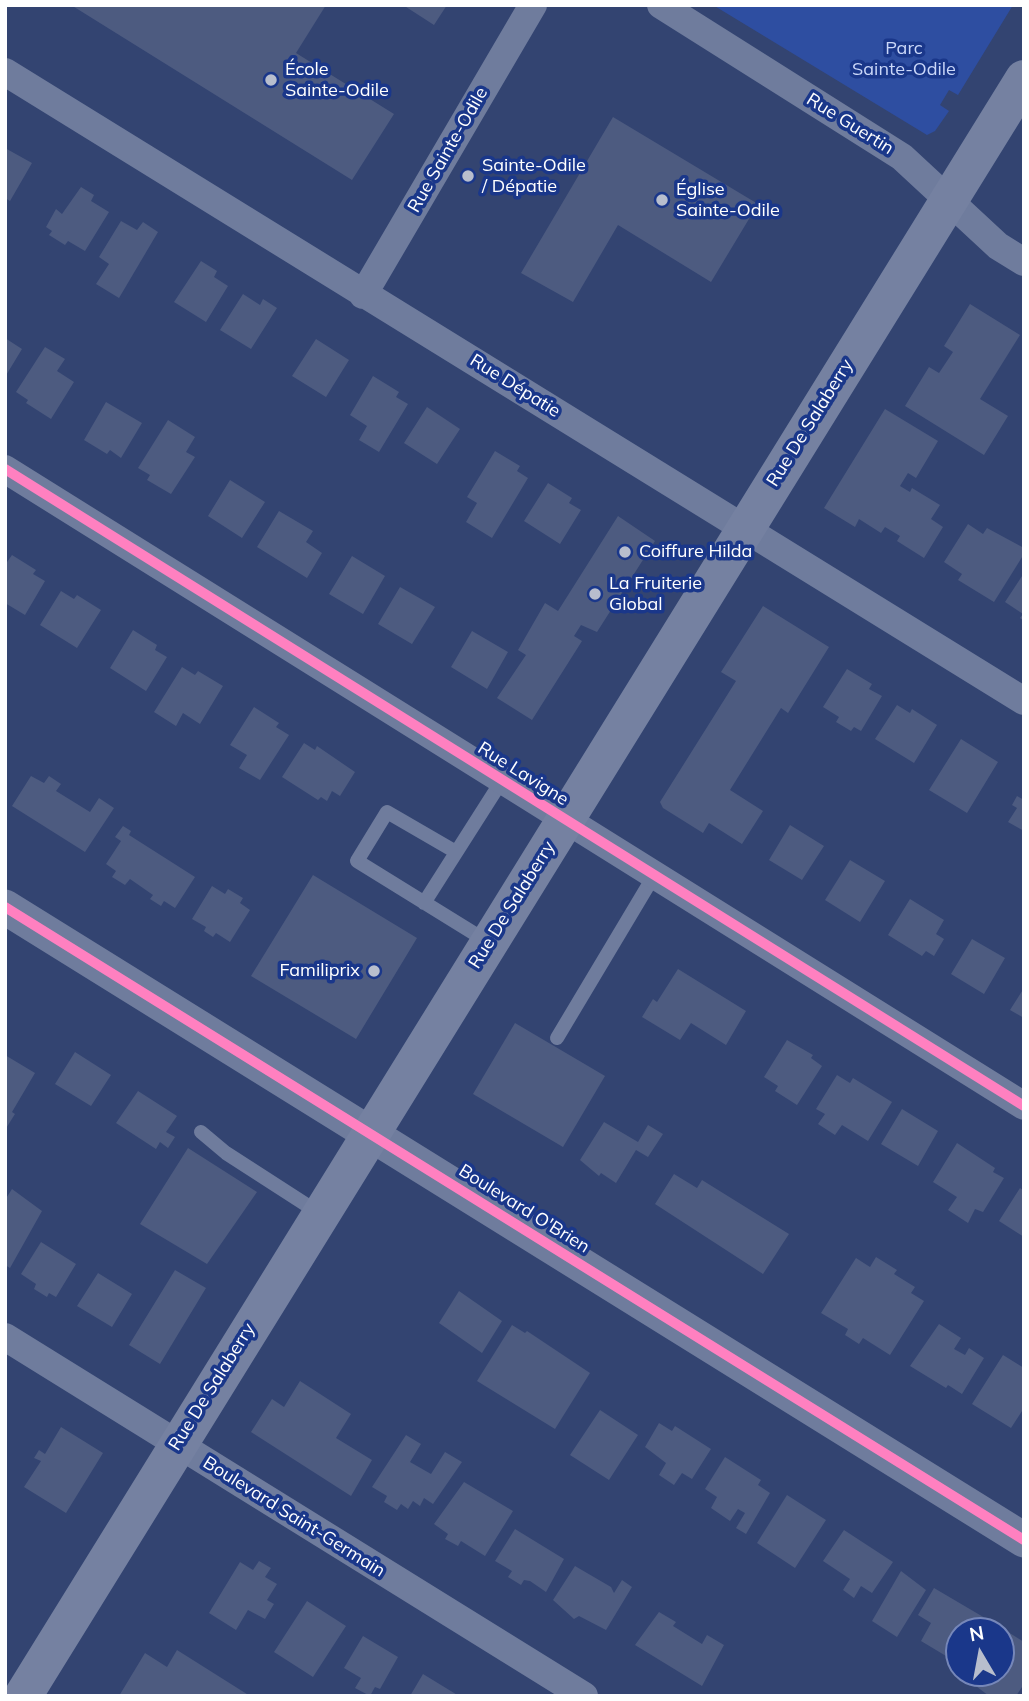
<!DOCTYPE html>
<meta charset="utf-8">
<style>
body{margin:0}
#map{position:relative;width:1029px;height:1701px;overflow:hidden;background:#334471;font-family:Mulish,sans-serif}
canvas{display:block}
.frame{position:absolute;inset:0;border:7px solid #fff;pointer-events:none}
.north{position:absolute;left:945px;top:1617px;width:70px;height:70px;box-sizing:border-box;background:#1a378a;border:2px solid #7687b9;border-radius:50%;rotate:350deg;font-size:19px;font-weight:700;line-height:28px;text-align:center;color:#fff}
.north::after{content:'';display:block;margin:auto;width:24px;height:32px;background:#b8becd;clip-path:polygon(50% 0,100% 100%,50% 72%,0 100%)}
</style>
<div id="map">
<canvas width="1029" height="1701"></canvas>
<div class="frame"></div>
<div class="north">N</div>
</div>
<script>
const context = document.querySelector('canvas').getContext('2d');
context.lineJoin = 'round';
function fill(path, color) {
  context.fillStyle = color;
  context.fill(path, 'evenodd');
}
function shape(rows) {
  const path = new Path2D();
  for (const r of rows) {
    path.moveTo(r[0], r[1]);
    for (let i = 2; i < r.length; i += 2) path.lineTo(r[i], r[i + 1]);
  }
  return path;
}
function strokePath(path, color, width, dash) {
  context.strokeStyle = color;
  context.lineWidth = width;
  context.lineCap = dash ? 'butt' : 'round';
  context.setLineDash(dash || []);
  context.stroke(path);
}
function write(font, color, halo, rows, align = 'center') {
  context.font = font + ' Mulish,sans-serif';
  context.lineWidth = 7;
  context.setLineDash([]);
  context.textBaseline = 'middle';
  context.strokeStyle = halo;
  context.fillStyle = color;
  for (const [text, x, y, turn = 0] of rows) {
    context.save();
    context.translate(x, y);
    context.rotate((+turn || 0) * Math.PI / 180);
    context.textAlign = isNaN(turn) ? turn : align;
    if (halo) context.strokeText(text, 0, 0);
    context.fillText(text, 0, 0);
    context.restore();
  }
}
const green = shape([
 [713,5,1013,5,958,95,949,90,940,105,949,111,935,131,927,135]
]);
const building = shape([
 [71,5,326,5,296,53,394,114,352,180],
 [403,5,447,5,434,25],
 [613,117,758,204,711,282,618,225,573,302,521,273],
 [5,148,32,163,10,201,5,198],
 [81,187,94,195,91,201,109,212,85,251,68,241,65,245,49,235,52,231,46,227,56,209,62,214],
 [121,221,137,230,143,222,158,232,119,298,96,284,109,264,99,257],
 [201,261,217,271,214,277,228,286,206,322,174,302],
 [243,294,260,305,263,299,277,308,251,349,220,330],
 [970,304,1020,335,980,399,1008,416,984,455,905,406,929,367,939,373,953,352,944,346],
 [5,338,22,349,5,377],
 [316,339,349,360,326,397,292,376],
 [45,347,65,359,57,371,74,382,51,419,26,403,28,400,16,392],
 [373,376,399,392,396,397,408,404,379,452,359,440,367,426,350,415],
 [106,402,142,423,121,458,110,450,107,454,84,440],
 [427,407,460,429,437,464,404,443],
 [885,409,938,441,916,478,908,473,900,486,910,492,912,488,940,505,931,519,943,527,924,558,897,541,900,536,885,527,881,533,859,519,855,527,824,508],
 [168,420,195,437,186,452,195,457,171,494,147,480,150,475,138,468],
 [495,451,520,466,517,471,528,478,492,538,466,522,477,503,467,497],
 [230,480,265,502,242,538,208,516],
 [548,483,572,498,569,503,581,510,560,544,524,521],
 [279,511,313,531,306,542,322,553,307,578,257,547],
 [618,516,655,541,597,632,581,625,574,636,582,641,532,720,497,698,526,655,518,650,545,603,558,611],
 [968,524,983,534,987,528,1024,548,1024,554,994,602,958,580,962,574,944,562],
 [12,555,36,570,33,574,45,581,25,615,5,603,5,565],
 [352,556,385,576,363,614,329,594],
 [1024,573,1024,621,1020,618,1023,614,1005,602],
 [400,587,435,607,412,644,378,624],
 [61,591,74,599,77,595,101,610,77,648,40,625],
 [763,606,829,647,788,713,781,708,730,790,763,811,742,844,709,823,703,833,663,808,660,802,736,681,721,672],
 [133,630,157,645,155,650,167,657,146,691,110,668],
 [472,631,508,652,487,689,451,667],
 [182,667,195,675,198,671,223,686,200,724,183,713,176,726,154,712],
 [847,669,872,684,869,689,882,696,861,731,854,727,851,731,836,722,839,717,823,707],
 [897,705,910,713,912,709,937,725,914,763,875,739],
 [254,707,279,723,276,727,289,735,260,780,239,768,247,755,230,745],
 [961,739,998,762,967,813,929,790],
 [304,743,315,750,317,746,355,772,340,796,332,791,327,801,321,797,318,800,282,777],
 [31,776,44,783,49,776,61,784,56,791,90,812,99,798,114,808,85,852,12,806],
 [1017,796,1024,800,1024,831,1008,822,1017,808,1012,805],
 [790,825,824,846,802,880,769,860],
 [123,826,131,831,129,835,195,877,175,908,164,901,161,906,150,899,153,895,130,879,125,885,112,877,116,871,106,864,121,841,115,837],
 [850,860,885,881,860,922,825,900],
 [313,875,417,938,356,1039,251,976],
 [212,886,225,894,228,889,243,898,240,903,250,910,230,942,216,933,213,937,204,931,206,927,192,919],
 [910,899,944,920,936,934,944,939,934,956,926,951,922,956,888,935],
 [972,939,1005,958,984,994,951,974],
 [678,969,746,1011,726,1045,691,1023,680,1040,642,1017,653,999,657,1002],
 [1024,988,1024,1018,1010,1010],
 [515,1023,605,1076,563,1147,473,1094],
 [787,1040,813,1055,811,1058,822,1066,797,1105,775,1091,778,1086,764,1077],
 [75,1052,111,1075,91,1106,55,1084],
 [5,1055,35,1073,12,1112,15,1114,5,1130],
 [837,1075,850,1083,853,1078,892,1102,868,1141,842,1125,835,1135,818,1124,825,1114,816,1109],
 [138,1091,177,1116,166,1132,175,1137,168,1148,160,1142,156,1149,116,1123],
 [902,1109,938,1131,918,1166,881,1144],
 [604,1122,638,1142,648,1125,663,1134,648,1157,636,1150,616,1183,601,1173,599,1176,580,1160],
 [957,1143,995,1168,993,1172,1004,1178,983,1212,975,1209,968,1223,948,1210,957,1197,933,1182],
 [188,1148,257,1192,207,1264,140,1224],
 [674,1174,697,1188,702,1180,789,1234,763,1274,655,1204],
 [1020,1188,1024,1191,1024,1237,999,1221],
 [12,1189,42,1211,10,1268,5,1265,5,1200],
 [41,1242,76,1264,56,1297,49,1293,47,1297,34,1289,36,1284,21,1274],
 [876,1257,897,1270,894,1274,915,1287,911,1293,924,1301,890,1355,863,1338,859,1344,845,1335,848,1329,821,1313,856,1258,870,1267],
 [175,1270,206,1288,160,1364,129,1345],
 [98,1273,132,1294,112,1327,77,1306],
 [459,1291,502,1321,482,1353,439,1323],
 [939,1324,961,1338,954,1349,965,1355,969,1348,984,1358,962,1394,948,1385,946,1388,910,1366],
 [512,1325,525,1333,527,1331,590,1373,555,1429,477,1381],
 [1003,1355,1024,1368,1024,1408,1011,1428,972,1404],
 [300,1381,351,1414,336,1438,372,1460,351,1496,251,1432,272,1399,284,1407],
 [600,1410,638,1435,609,1480,570,1455],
 [659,1423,672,1431,675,1426,711,1449,692,1479,682,1473,674,1485,659,1475,666,1463,645,1447],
 [61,1427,103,1453,66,1513,24,1487,41,1461,34,1458,39,1450,45,1454],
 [406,1435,421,1444,410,1462,431,1474,445,1452,462,1462,433,1504,424,1498,420,1506,413,1501,408,1509,401,1504,397,1510,384,1502,387,1496,372,1487],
 [725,1457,761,1480,758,1485,770,1493,746,1534,736,1528,745,1513,738,1509,730,1521,711,1508,717,1497,705,1489],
 [464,1482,513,1511,485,1556,461,1541,458,1546,445,1539,448,1534,434,1524],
 [787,1495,826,1520,795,1568,757,1543],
 [515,1529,564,1559,546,1592,530,1581,524,1580,521,1585,508,1577,512,1571,495,1561],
 [844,1530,893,1562,872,1593,861,1586,854,1598,843,1590,850,1579,823,1561],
 [259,1561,271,1568,265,1577,277,1584,267,1600,274,1604,265,1619,248,1610,236,1630,209,1613,240,1562,253,1570],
 [575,1566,611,1587,614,1593,622,1580,632,1587,606,1630,579,1616,574,1619,553,1600],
 [901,1571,926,1590,897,1637,872,1621],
 [934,1588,985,1618,977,1631,959,1631,959,1646,953,1642,946,1656,921,1641,931,1623,918,1615],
 [307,1601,346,1626,313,1677,274,1652],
 [659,1612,676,1622,673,1626,702,1644,707,1635,724,1645,702,1686,635,1645],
 [1000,1627,1024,1642,1024,1684,1016,1696,989,1696,968,1680,972,1673,1001,1673],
 [363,1636,398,1657,380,1689,375,1687,370,1696,355,1688,361,1678,344,1668],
 [177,1650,250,1696,119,1696,145,1653,167,1667],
 [423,1674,459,1696,410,1696]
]);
const service = shape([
 [456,852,387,812,357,861,488,942],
 [424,903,501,782],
 [557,1038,655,874],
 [201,1132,226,1153,319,1213]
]);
const minor = shape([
 [661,5,902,157,998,246,1024,262],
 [5,72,1024,701],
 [363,295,533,5],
 [5,469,1024,1106],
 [5,1337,584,1696]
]);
const tertiary = shape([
 [5,907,1024,1540]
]);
const secondary = shape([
 [23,1696,1024,79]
]);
const cycleway = shape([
 [5,469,1024,1106],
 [5,907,1024,1540]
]);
const markers = [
 [271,80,7,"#b8becd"],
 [468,176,7,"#b8becd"],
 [662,200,7,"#b8becd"],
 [625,552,7,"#b8becd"],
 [595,594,7,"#b8becd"],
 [374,971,7,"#b8becd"]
];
const parkNames = [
 ["Parc",904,49],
 ["Sainte-Odile",904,70]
];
const poiNames = [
 ["École",285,70],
 ["Sainte-Odile",285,91],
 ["Sainte-Odile",482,166],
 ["/ Dépatie",482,187],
 ["Église",676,190],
 ["Sainte-Odile",676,211],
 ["Coiffure Hilda",639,552],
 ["La Fruiterie",609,584],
 ["Global",609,605],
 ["Familiprix",360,971,"right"]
];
const streetNames = [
 ["Rue Guertin",850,124,32],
 ["Rue Sainte-Odile",448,150,-60],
 ["Rue Dépatie",515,386,32],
 ["Rue De Salaberry",810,423,-58],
 ["Rue Lavigne",523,774,32],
 ["Rue De Salaberry",512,905,-58],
 ["Boulevard O'Brien",524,1209,32],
 ["Rue De Salaberry",212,1387,-58],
 ["Boulevard Saint-Germain",294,1517,32]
];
fill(green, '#2e4ea1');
fill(building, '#4d5b80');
strokePath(service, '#6f7c9d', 14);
strokePath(minor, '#6f7c9d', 28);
strokePath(tertiary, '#6f7c9d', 35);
strokePath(secondary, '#7581a1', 38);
strokePath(cycleway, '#ff80c0', 10);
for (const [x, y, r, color] of markers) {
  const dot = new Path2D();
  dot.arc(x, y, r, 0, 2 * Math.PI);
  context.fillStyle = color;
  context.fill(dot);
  strokePath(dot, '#1a378a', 2.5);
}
write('18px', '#cad7f9', '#1a378a', parkNames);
write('18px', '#fff', '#1a378a', poiNames, 'left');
write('18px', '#fff', '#1a378a', streetNames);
</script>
